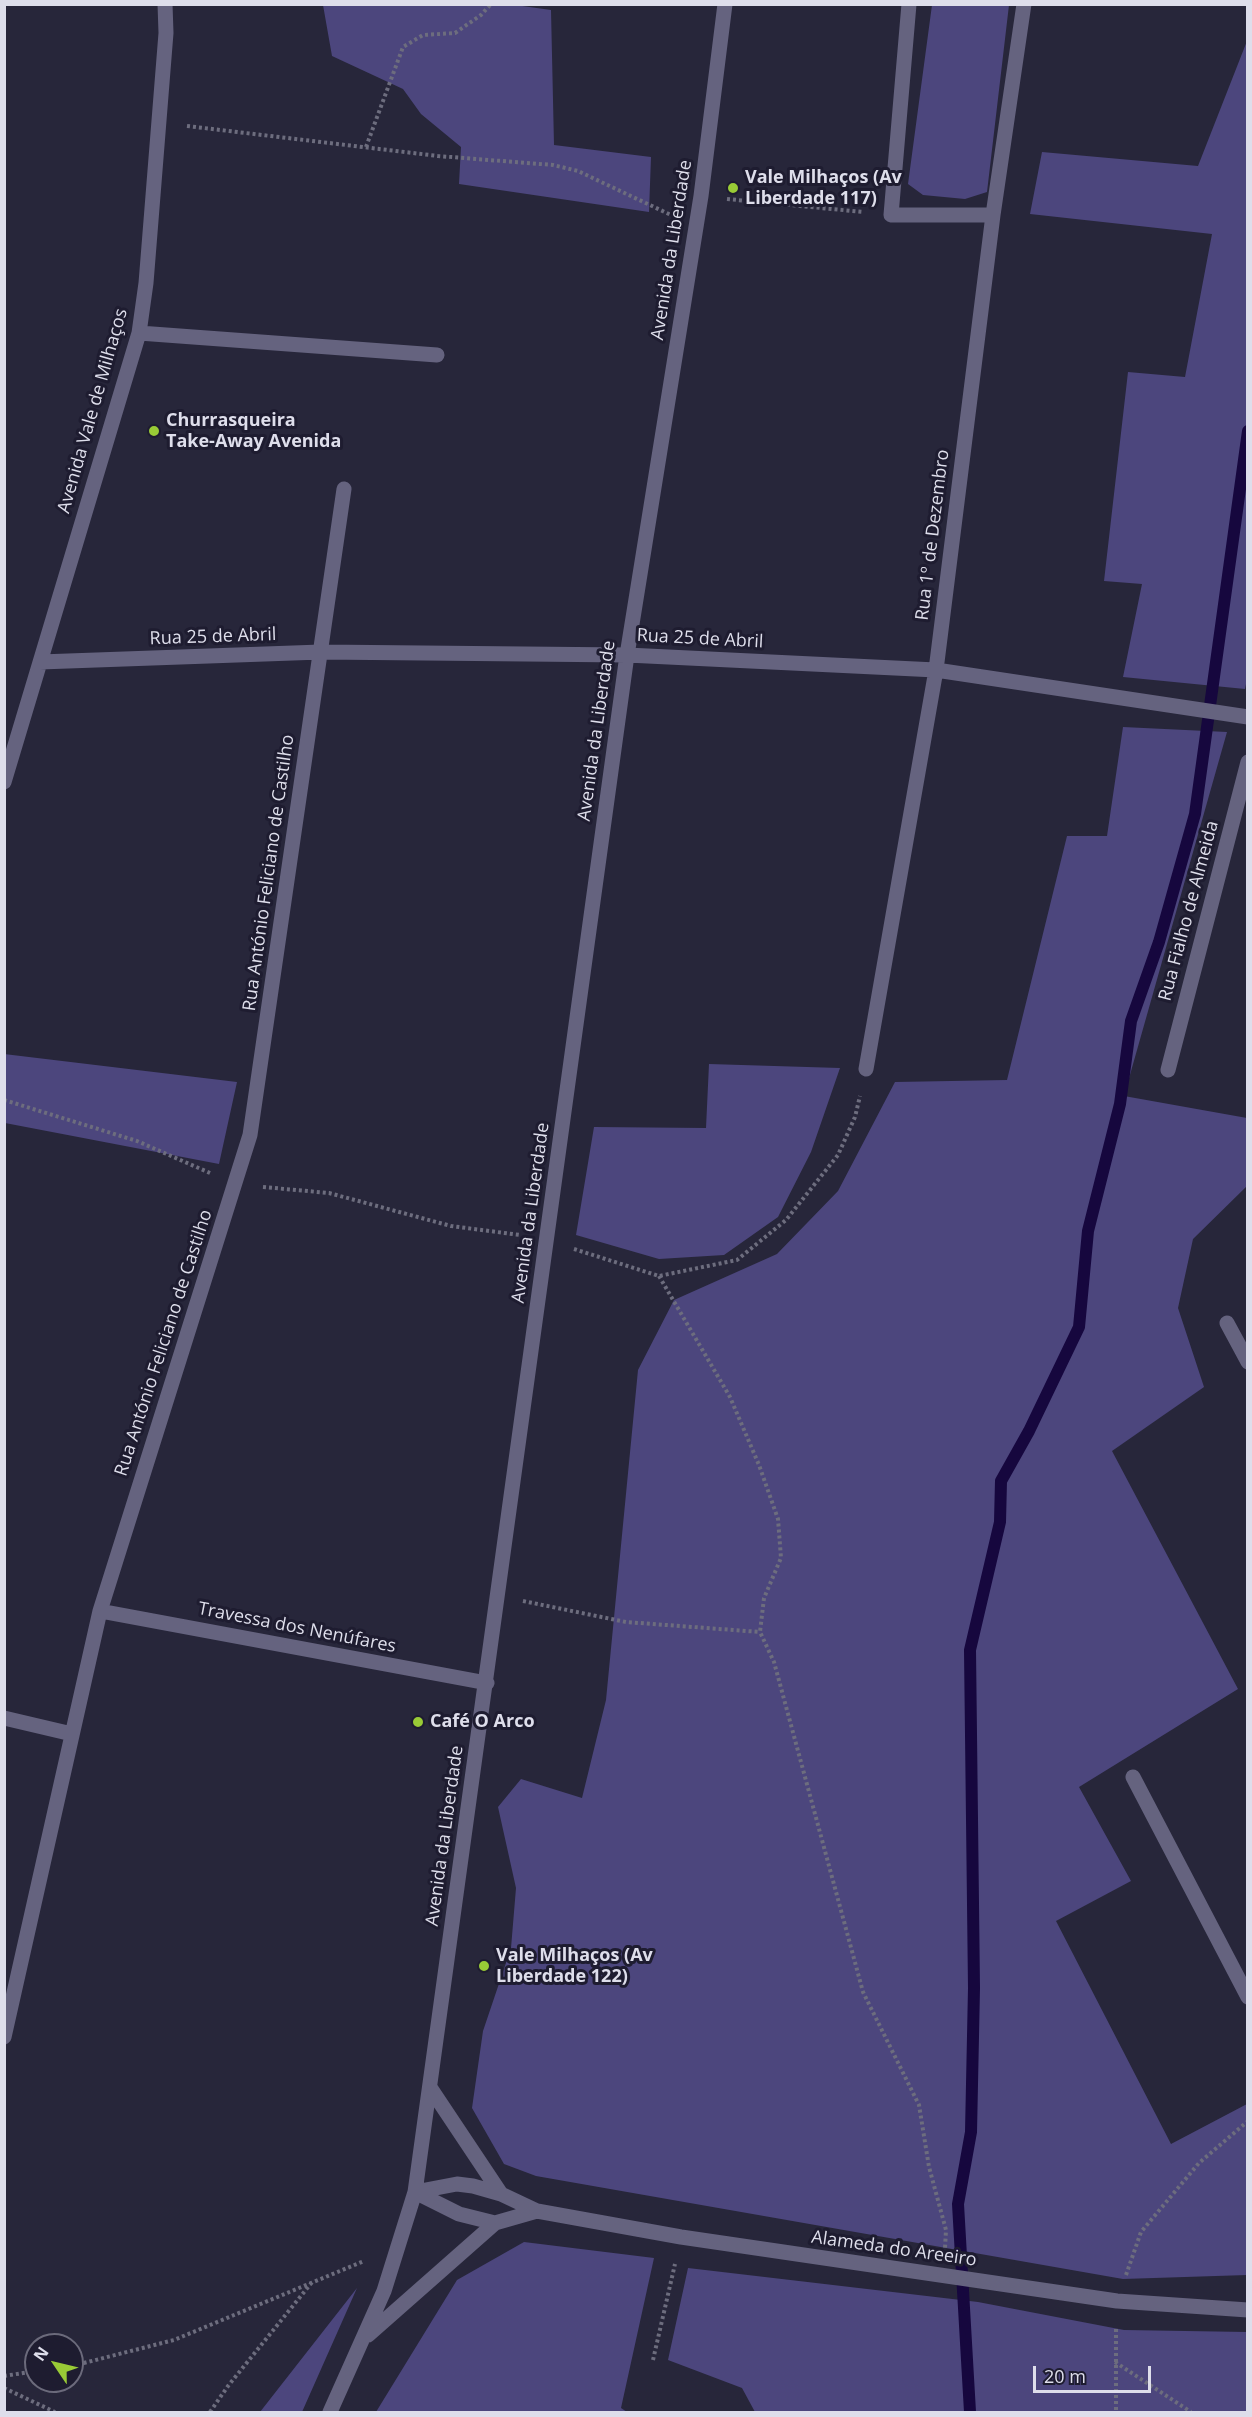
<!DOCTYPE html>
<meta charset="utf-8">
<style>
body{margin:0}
#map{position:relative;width:1252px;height:2417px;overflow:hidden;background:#27263a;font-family:"Open Sans",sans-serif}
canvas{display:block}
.frame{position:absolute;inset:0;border:6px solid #dedeeb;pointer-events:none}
.north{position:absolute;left:24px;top:2333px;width:60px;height:60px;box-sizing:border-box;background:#1e1c30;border:2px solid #6b6a7b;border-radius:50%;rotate:305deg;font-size:16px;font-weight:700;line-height:24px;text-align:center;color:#dedeeb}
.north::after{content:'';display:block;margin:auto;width:21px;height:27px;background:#99cb36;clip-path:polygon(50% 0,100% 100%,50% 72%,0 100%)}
.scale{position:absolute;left:1033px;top:2366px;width:118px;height:27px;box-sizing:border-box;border:3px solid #dedeeb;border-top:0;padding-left:8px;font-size:18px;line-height:21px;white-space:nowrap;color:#dedeeb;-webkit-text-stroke:4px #1e1c30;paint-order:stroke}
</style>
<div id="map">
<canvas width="1252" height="2417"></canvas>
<div class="frame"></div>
<div class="north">N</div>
<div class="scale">20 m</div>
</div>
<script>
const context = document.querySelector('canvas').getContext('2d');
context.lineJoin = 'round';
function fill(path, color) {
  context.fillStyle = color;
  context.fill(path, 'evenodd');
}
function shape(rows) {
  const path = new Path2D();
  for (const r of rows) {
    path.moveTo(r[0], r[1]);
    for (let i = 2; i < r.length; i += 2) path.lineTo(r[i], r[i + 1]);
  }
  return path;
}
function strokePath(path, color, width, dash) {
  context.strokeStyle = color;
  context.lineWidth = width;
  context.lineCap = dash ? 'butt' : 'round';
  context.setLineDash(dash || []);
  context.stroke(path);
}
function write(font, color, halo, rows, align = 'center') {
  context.font = font + ' "Open Sans",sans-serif';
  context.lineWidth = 6;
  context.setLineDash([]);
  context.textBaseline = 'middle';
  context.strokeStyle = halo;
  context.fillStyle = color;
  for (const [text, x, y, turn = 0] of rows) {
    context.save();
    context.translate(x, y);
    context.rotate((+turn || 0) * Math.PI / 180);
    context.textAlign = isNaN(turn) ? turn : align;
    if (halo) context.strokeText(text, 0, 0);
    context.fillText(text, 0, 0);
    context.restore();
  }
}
const green = shape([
 [508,4,551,10,554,145,651,157,649,212,459,184,461,147,421,114,403,89,332,56,323,5],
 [932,5,1009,5,987,192,965,199,923,195,908,184],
 [1247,41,1248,674,1245,689,1123,677,1142,584,1104,581,1128,372,1185,377,1212,234,1030,214,1042,152,1198,166],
 [1123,727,1227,732,1124,1096,1247,1118,1247,1186,1193,1239,1178,1308,1204,1387,1112,1451,1238,1689,1079,1787,1131,1881,1056,1921,1171,2144,1247,2104,1247,2275,1123,2279,536,2176,504,2164,472,2108,483,2031,511,1948,516,1888,498,1807,521,1779,582,1798,606,1700,638,1370,674,1300,777,1254,838,1191,895,1082,1007,1080,1067,836,1107,836],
 [4,1054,237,1082,219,1164,5,1123],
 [709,1064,840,1068,811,1152,778,1217,724,1255,659,1259,576,1235,594,1127,706,1128],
 [524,2242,654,2258,621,2408,627,2412,376,2412,457,2280],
 [688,2268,978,2302,1124,2330,1247,2332,1247,2412,755,2412,742,2388,668,2360],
 [357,2288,302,2412,260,2412]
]);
const stream = shape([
 [970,2412,958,2204,971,2132,974,1988,970,1650,1000,1522,1001,1481,1029,1431,1079,1327,1088,1231,1120,1104,1131,1021,1159,942,1195,814,1248,431]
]);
const path = shape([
 [187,126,438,156,553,165,578,171,671,215],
 [366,147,403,47,423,35,455,33,481,15,491,4],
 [727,199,863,212],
 [4,1100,137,1141,210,1173],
 [263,1187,329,1193,451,1226,520,1235],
 [574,1249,659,1276,737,1260,786,1220,838,1155,855,1117,860,1096],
 [659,1276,730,1397,759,1465,778,1519,781,1558,764,1598,760,1632,774,1662,863,1992,919,2105,929,2167,946,2230,945,2248],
 [523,1601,626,1622,760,1632],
 [1126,2275,1141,2232,1199,2163,1248,2121],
 [1116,2329,1116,2412],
 [653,2360,675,2264],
 [1115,2362,1191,2412],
 [72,2366,174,2340,364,2261],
 [4,2376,36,2371],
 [4,2388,55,2412],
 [210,2412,228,2386,313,2281]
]);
const minor = shape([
 [909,4,891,215,993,215],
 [139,333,437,355],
 [40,662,321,652,627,655,936,670,1248,717],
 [4,782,139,333,146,283,166,33,165,4],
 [866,1069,936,670,993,215,1024,4],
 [1168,1070,1248,762],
 [1227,1323,1248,1362],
 [100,1611,487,1683],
 [4,1718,72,1734],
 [1133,1777,1248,1997],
 [4,2037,100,1611,250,1135,344,489],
 [431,2089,501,2194],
 [415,2192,457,2184,473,2186,501,2194,537,2211,681,2237,1117,2301,1248,2310],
 [415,2192,459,2214,495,2223,537,2211],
 [368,2335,495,2223],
 [330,2412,384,2291,415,2192,627,655,701,196,725,4]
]);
const markers = [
 [733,188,6,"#99cb36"],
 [154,431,6,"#99cb36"],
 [418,1722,6,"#99cb36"],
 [484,1966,6,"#99cb36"]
];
const poiNames = [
 ["Vale Milhaços (Av",745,178],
 ["Liberdade 117)",745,199],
 ["Churrasqueira",166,421],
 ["Take-Away Avenida",166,442],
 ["Café O Arco",430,1722],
 ["Vale Milhaços (Av",496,1956],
 ["Liberdade 122)",496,1977]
];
const streetNames = [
 ["Avenida da Liberdade",672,250,-81],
 ["Avenida Vale de Milhaços",93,411,-74],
 ["Rua 1º de Dezembro",933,535,-83],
 ["Rua 25 de Abril",213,637,-2],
 ["Rua 25 de Abril",700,639,3],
 ["Avenida da Liberdade",597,731,-82],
 ["Rua António Feliciano de Castilho",269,873,-82],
 ["Rua Fialho de Almeida",1189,911,-75],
 ["Avenida da Liberdade",531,1213,-82],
 ["Rua António Feliciano de Castilho",164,1343,-72],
 ["Travessa dos Nenúfares",297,1628,11],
 ["Avenida da Liberdade",445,1836,-82],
 ["Alameda do Areeiro",894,2249,8]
];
fill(green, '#4c467d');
strokePath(stream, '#16073e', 12);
strokePath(path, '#6d6d7e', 4, [3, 3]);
strokePath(minor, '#65637f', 15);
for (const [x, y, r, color] of markers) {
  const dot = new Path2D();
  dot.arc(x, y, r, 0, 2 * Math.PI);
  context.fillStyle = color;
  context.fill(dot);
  strokePath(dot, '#1e1c30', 2);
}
write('bold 18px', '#dedeeb', '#1e1c30', poiNames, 'left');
write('18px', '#dedeeb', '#1e1c30', streetNames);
</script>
